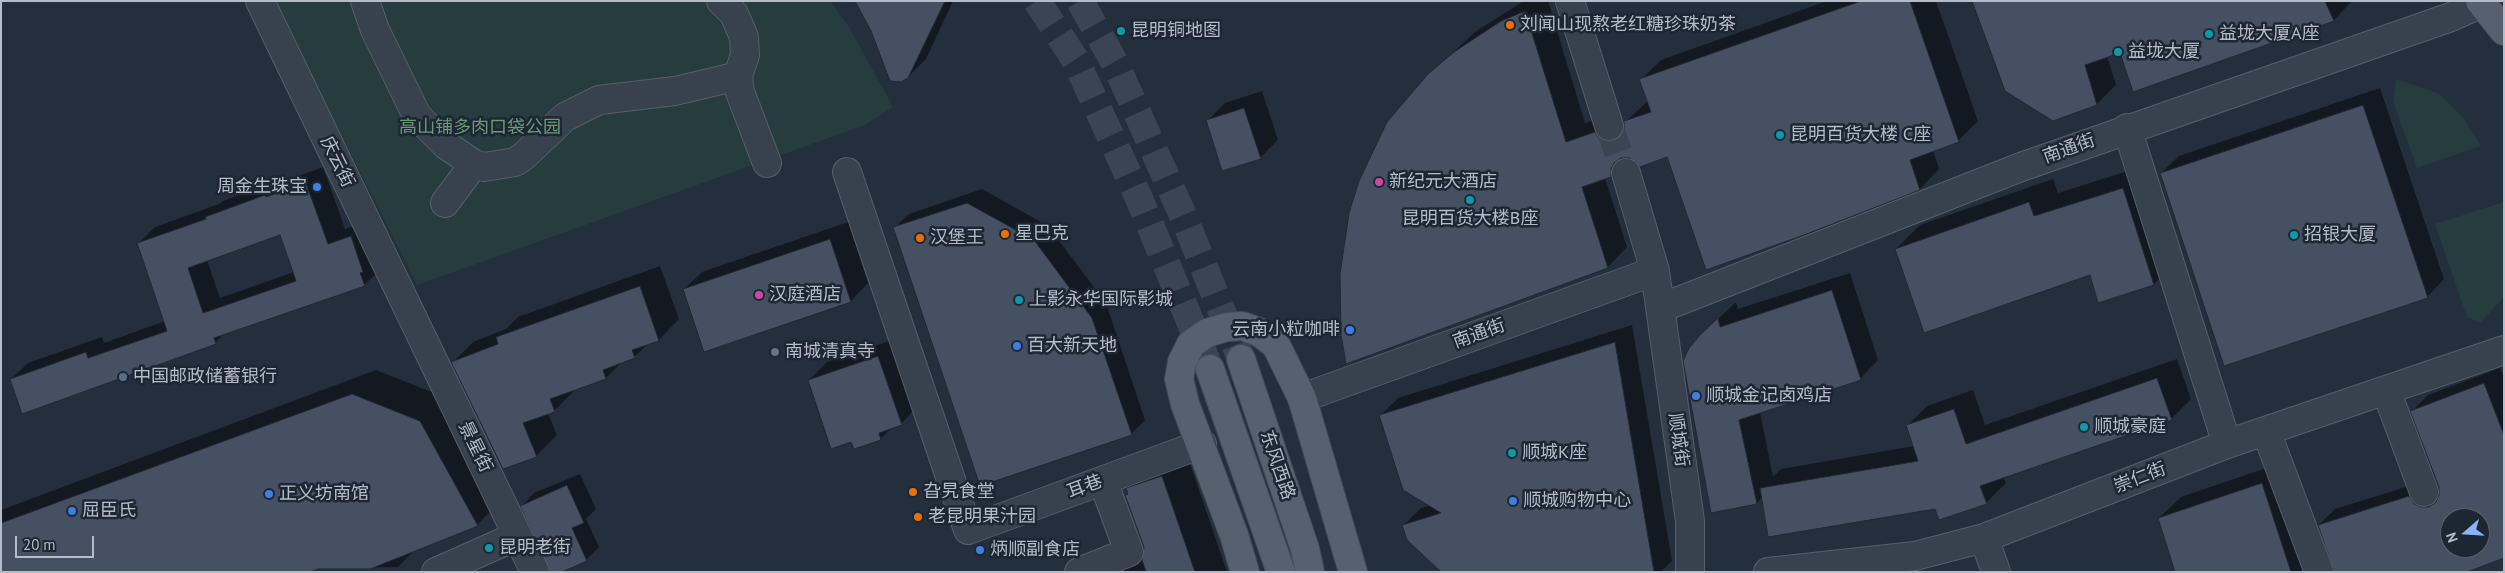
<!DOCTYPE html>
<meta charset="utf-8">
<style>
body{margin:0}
#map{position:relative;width:2505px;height:573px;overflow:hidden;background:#242f3e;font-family:"PT Sans",sans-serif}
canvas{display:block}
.frame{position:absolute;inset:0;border:2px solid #b4bcc9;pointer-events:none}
.north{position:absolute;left:2440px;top:508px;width:50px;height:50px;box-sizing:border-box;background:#1d2633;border:1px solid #59626f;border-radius:50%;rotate:251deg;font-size:14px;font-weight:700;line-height:20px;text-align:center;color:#b4bcc9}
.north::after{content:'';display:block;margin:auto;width:18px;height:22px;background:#8ab4f8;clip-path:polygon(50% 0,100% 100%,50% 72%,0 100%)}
.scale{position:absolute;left:15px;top:536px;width:79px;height:22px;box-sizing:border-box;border:2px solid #b4bcc9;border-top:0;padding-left:6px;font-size:15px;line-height:18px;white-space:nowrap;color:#b4bcc9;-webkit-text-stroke:4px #1d2633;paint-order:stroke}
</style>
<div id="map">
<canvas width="2505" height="573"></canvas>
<div class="frame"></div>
<div class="north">N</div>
<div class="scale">20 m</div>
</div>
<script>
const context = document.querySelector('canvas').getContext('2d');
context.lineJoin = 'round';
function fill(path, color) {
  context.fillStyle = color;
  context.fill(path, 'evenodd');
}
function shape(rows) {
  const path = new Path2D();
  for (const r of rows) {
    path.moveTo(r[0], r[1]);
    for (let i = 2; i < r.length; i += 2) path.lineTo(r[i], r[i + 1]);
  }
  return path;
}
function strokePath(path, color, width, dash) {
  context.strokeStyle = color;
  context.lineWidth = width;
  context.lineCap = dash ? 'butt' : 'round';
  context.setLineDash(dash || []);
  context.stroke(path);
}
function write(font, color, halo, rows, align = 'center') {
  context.font = font + ' "PT Sans","Noto Sans SC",sans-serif';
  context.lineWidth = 5;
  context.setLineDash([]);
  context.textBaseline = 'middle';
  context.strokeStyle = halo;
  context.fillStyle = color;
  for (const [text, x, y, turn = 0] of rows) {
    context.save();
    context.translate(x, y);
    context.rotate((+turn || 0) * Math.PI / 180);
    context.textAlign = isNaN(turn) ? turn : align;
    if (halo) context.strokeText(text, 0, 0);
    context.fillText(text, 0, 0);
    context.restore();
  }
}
const green = shape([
 [274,1,830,1,849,27,893,107,865,125,417,285],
 [2396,79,2438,93,2463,117,2481,146,2417,168,2393,101],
 [2504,202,2504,297,2480,323,2467,317,2435,224]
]);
const shadow = shape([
 [856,1,953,1,926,59,908,77,872,31],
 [1548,1,1585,123,1615,113,1618,118,1625,122,1648,101,1641,80,1661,60,1827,1,1936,1,1978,121,1958,141,1933,150,1939,169,1920,189,1804,234,1668,156,1629,157,1610,176,1605,178,1627,247,1608,267,1429,75,1475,32,1522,2],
 [1973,1,2352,1,2334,20,2134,91,2120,52,2107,56,2116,85,2097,104,2006,90],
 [2380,88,2444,279,2427,297,2161,173,2179,156],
 [1262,91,1278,140,1260,158,1207,121,1225,103],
 [2147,165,2178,260,2154,284,2090,274,1896,249,1920,225,2053,179,2058,193],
 [323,167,345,229,367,221,381,269,364,285,224,334,215,343,11,379,28,363,102,337,104,343,165,321,139,243,155,227,219,204,223,201,281,179,282,182],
 [281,233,294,272,220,298,207,260],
 [982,189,1048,226,1106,303,1145,420,1131,434,894,228,909,214],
 [848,222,868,283,851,301,705,350,684,289,702,272],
 [660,266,679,319,659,340,648,344,634,357,622,362,606,378,575,390,554,411,548,413,557,435,536,456,453,362,473,342,506,329,518,317],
 [1850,273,1878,360,1860,379,1760,412,1773,477,1781,469,1914,446,1907,426,1927,406,1973,390,1985,425,2177,359,2191,399,2171,419,2003,477,2006,483,1986,503,1936,507,1762,497,1757,503,1701,335,1736,302,1738,309],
 [1632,325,1672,561,1661,572,1443,572,1403,526,1421,508,1431,505,1380,416,1398,398],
 [895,339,918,406,901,424,893,427,880,439,852,440,809,380,827,362],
 [2500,368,2504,378,2504,557,2469,570,2469,572,2335,572,2319,525,2335,509,2425,481,2430,488,2440,492,2412,411,2428,395],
 [2450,518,2480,518,2480,548,2450,548],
 [376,370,444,397,501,501,477,525,416,549,398,567,1,572,1,510],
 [1186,452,1227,572,1098,572,1101,569,1144,554,1145,546,1126,495,1129,493,1128,489,1152,465],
 [2284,462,2320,572,2177,572,2159,518,2181,497],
 [580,474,596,509,586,519,599,547,586,560,522,506,534,493]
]);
const building = shape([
 [855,1,945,1,908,78,901,82,890,81,871,31,855,1],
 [1861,1,1910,1,1959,142,1910,160,1920,190,1804,235,1706,270,1667,157,1640,167,1630,158,1621,158,1614,163,1611,169,1611,177,1582,187,1608,268,1346,364,1341,335,1340,274,1349,213,1359,181,1387,122,1428,74,1454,52,1501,21,1525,11,1566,142,1595,132,1599,138,1605,141,1613,141,1621,136,1624,129,1624,121,1651,112,1639,79,1861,1],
 [1972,1,2325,1,2334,21,2133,92,2120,53,2085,65,2097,105,2053,121,2005,91,1972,1],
 [2363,105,2428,298,2224,366,2160,173,2363,105],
 [1244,108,1261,159,1222,171,1206,120,1244,108],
 [306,183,328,244,351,236,363,272,360,273,365,286,214,338,216,344,22,414,10,379,86,352,88,358,167,331,137,243,206,219,205,217,265,195,266,197,306,183],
 [280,235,296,281,203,313,188,268,280,235],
 [2123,188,2154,285,2098,303,2090,275,1924,333,1895,249,2029,202,2034,216,2123,188],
 [967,203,1034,240,1092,318,1132,435,980,486,893,227,967,203],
 [830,239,851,302,704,352,683,289,830,239],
 [640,286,659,341,632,350,635,358,603,370,606,379,550,399,555,412,523,423,537,457,503,469,451,362,498,344,496,337,640,286],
 [1832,290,1861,380,1739,420,1757,504,1711,513,1683,361,1689,348,1700,335,1718,318,1720,327,1832,290],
 [1615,342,1654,572,1441,572,1407,540,1402,525,1441,513,1403,490,1379,415,1615,342],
 [878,356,902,425,879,433,881,440,854,449,851,442,831,449,808,380,878,356],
 [2157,378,2172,420,1980,486,1987,504,1939,520,1935,509,1768,537,1760,488,1918,461,1906,425,1954,409,1966,444,2157,378],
 [2484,383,2504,435,2504,558,2467,572,2334,572,2318,525,2409,496,2414,504,2421,507,2429,507,2436,502,2439,495,2439,487,2410,411,2484,383],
 [2450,518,2480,518,2480,548,2450,548,2450,518],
 [352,394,420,421,478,526,370,569,318,569,310,572,1,572,1,523,352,394],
 [1162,476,1195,572,1146,572,1142,560,1144,547,1125,495,1128,494,1126,488,1162,476],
 [2262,483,2291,572,2175,572,2158,518,2262,483],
 [567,485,584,523,572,528,587,561,562,572,550,572,520,506,567,485]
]);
const minorTunnel = shape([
 [1609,126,1626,173]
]);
const majorTunnel = shape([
 [1037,1,1076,61,1138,196,1210,369],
 [1080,1,1116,65,1185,220,1241,359]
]);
const minor = shape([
 [260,1,535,572],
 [365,1,375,30,417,116,446,145,474,164,484,167,515,162,524,156,565,117,599,100,675,91,738,76],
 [721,1,734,14,744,37,745,55,738,76,740,92,767,163],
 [1570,1,1609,126],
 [2127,128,2227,444],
 [847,172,968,530,1202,444],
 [1626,173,1655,271,1690,521,1690,572],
 [445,203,474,164],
 [1661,308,2021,167,2451,17,2482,3],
 [2386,390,2424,492],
 [1302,398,1655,271],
 [2266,431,2319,572],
 [1984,538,1996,572],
 [436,572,517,536],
 [1079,572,1129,552,1103,481],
 [1768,572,1915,556,1984,538,2227,444,2504,350]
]);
const major = shape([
 [2480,1,2504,31],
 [1241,359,1305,549,1310,572],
 [1210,369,1281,572],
 [1245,572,1234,535,1185,404,1179,379,1182,362,1191,344,1207,333,1227,327,1242,326,1259,332,1276,345,1302,398,1353,572]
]);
const markers = [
 [1510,25,5,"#e8710a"],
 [1121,31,5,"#0f9aa8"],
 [2209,34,5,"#0f9aa8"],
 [2118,52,5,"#0f9aa8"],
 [1780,135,5,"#0f9aa8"],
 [1379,182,5,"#d1479c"],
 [317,187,5,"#3f7fe0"],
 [1470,200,5,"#0f9aa8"],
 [1005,234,5,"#e8710a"],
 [2294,235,5,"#0f9aa8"],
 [920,238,5,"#e8710a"],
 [759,295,5,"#d1479c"],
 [1019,300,5,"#0f9aa8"],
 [1350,330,5,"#3f7fe0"],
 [1017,346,5,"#3f7fe0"],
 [775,352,5,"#6b7280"],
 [123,377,5,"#5c6f8a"],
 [1696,396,5,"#3f7fe0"],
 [2084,427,5,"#0f9aa8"],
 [1512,453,5,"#0f9aa8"],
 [913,492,5,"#e8710a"],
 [269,494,5,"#3f7fe0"],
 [1513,501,5,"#3f7fe0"],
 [72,511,5,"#3f7fe0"],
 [918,517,5,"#e8710a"],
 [489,548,5,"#0f9aa8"],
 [980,550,5,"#3f7fe0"]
];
const poiNames = [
 ["刘闻山现熬老红糖珍珠奶茶",1520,25],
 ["昆明铜地图",1131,31],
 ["益垅大厦A座",2219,34],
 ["益垅大厦",2128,52],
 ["昆明百货大楼 C座",1790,135],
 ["新纪元大酒店",1389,182],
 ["周金生珠宝",307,187,"right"],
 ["昆明百货大楼B座",1470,219,"center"],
 ["星巴克",1015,234],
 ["招银大厦",2304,235],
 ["汉堡王",930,238],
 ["汉庭酒店",769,295],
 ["上影永华国际影城",1029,300],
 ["云南小粒咖啡",1340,330,"right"],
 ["百大新天地",1027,346],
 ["南城清真寺",785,352],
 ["中国邮政储蓄银行",133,377],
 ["顺城金记卤鸡店",1706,396],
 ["顺城豪庭",2094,427],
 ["顺城K座",1522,453],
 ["旮旯食堂",923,492],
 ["正义坊南馆",279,494],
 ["顺城购物中心",1523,501],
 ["屈臣氏",82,511],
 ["老昆明果汁园",928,517],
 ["昆明老街",499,548],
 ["炳顺副食店",990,550]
];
const parkNames = [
 ["高山铺多肉口袋公园",480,128]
];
const streetNames = [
 ["南通街",2069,149,-20],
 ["庆云街",337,162,64],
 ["南通街",1479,334,-20],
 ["顺城街",1678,440,82],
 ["景星街",475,447,64],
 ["东风西路",1277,465,71],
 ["崇仁街",2140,478,-21],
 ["耳巷",1085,487,-20]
];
fill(green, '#263c3f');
fill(shadow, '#0007');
fill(building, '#455162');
strokePath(building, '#1f2835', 1);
strokePath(minorTunnel, '#3a4453', 28, [28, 14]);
strokePath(majorTunnel, '#3a4453', 28, [28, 14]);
strokePath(minor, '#565f6c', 30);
strokePath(major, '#414a57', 30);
strokePath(minor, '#38414e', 28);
strokePath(major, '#56606e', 28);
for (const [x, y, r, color] of markers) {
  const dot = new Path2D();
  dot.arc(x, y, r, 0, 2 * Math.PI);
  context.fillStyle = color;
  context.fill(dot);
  strokePath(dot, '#1d2633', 2);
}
write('18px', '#b4bcc9', '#1d2633', poiNames, 'left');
write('18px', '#6b9a76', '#1d2633', parkNames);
write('18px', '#b4bcc9', '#1d2633', streetNames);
</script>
